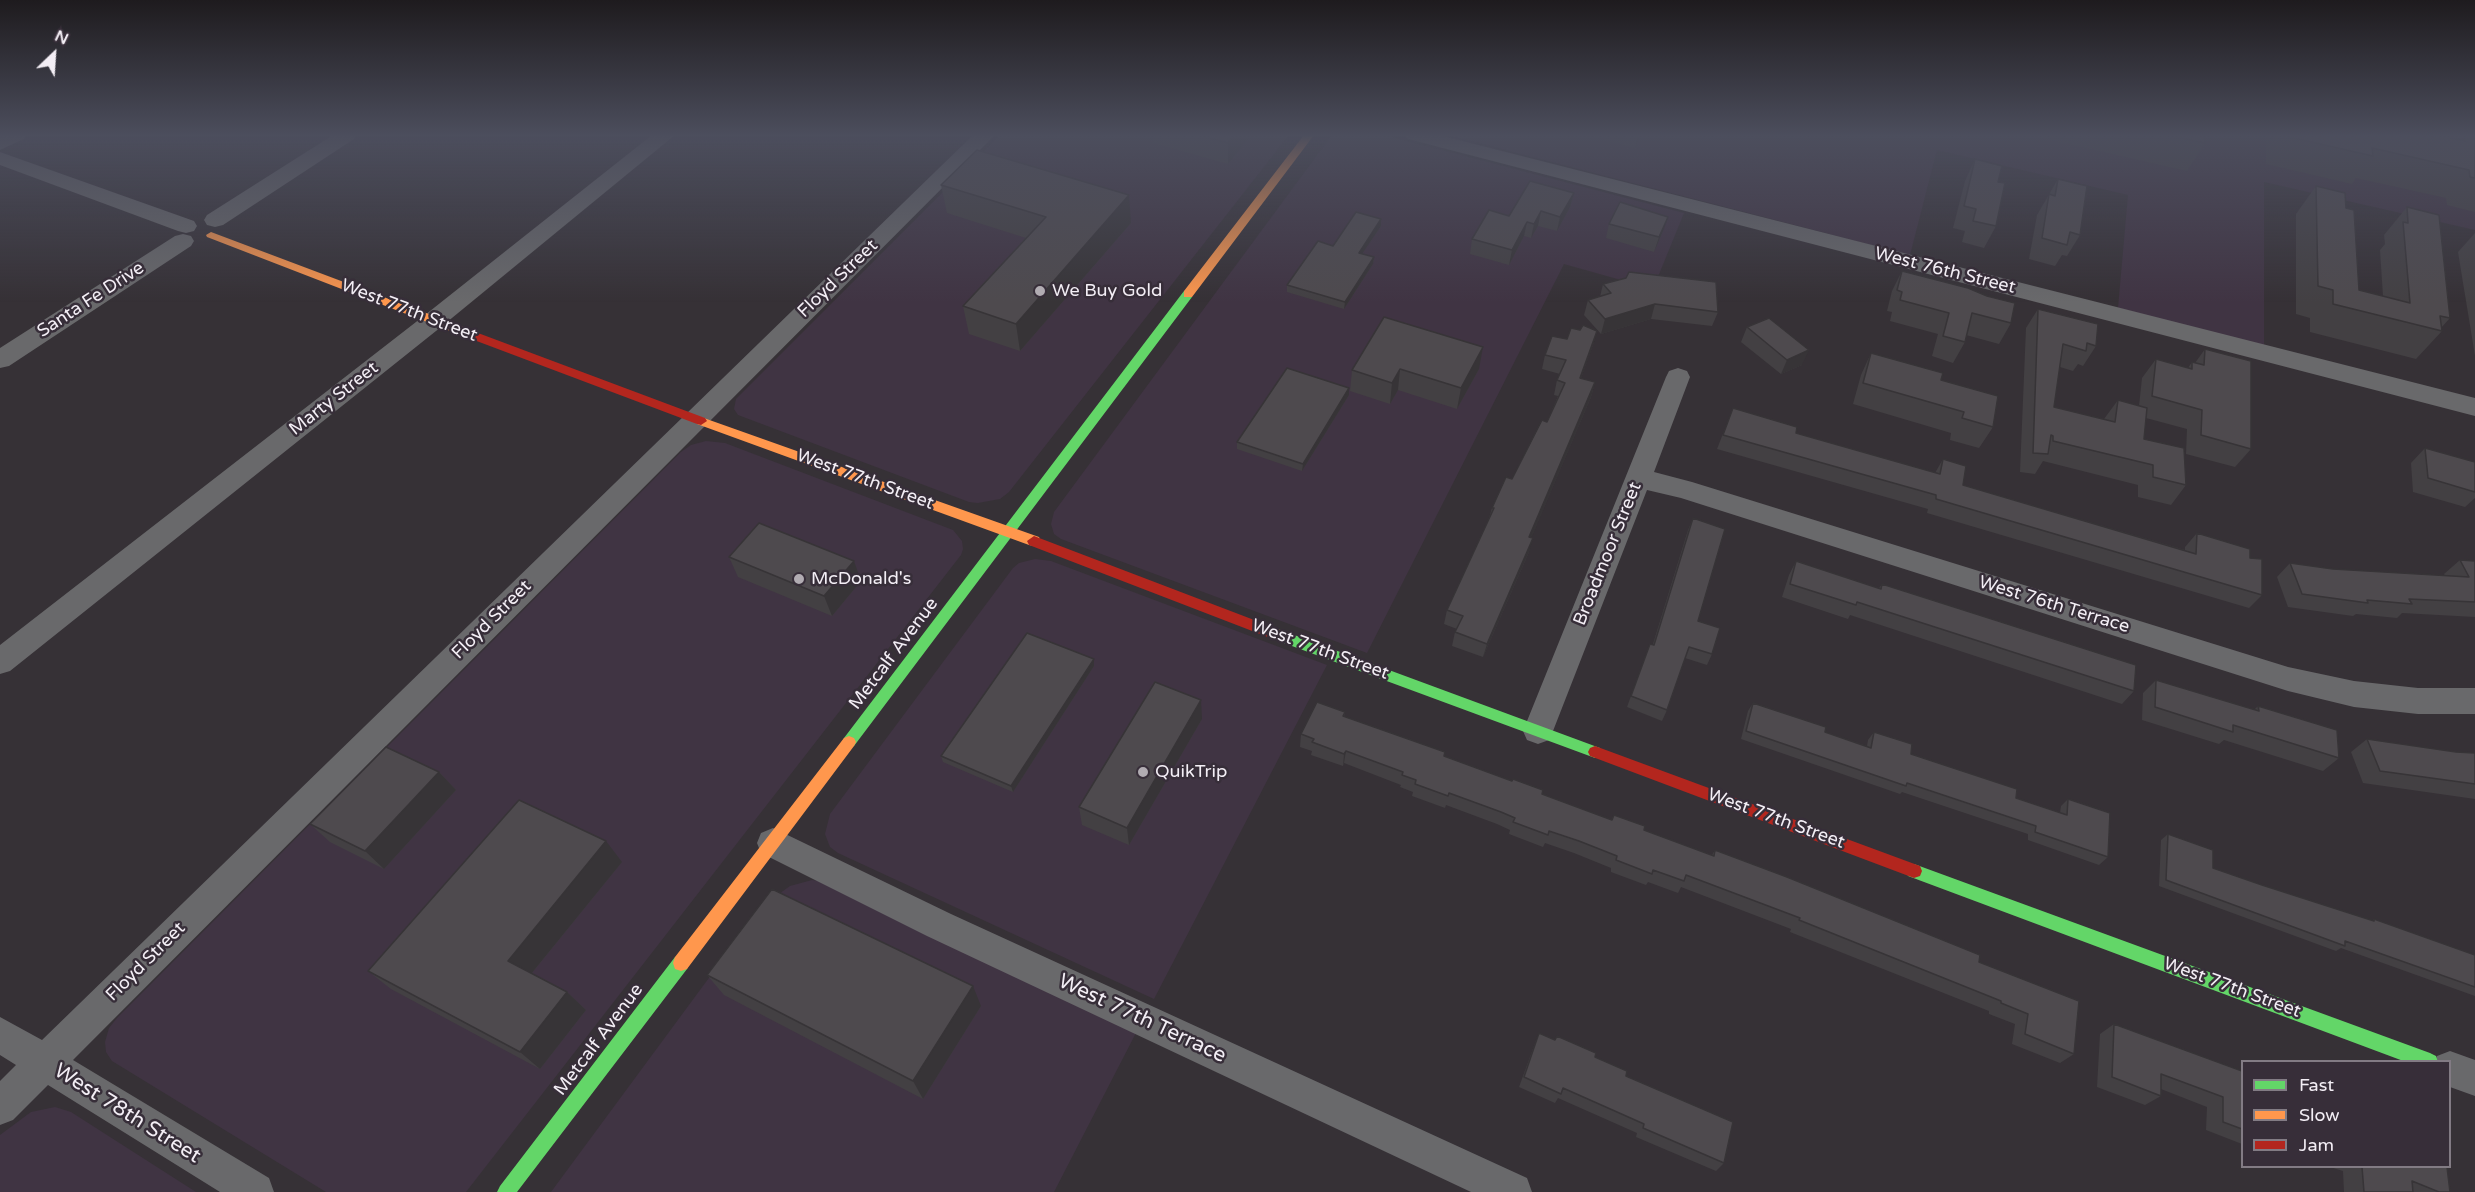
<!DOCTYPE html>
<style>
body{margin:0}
#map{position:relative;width:2475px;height:1192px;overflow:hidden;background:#363136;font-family:"Varela Round",sans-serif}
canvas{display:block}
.legend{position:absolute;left:2241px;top:1060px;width:210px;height:108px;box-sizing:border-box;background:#372e39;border:2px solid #827b84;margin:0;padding:8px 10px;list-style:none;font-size:18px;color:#f3eef5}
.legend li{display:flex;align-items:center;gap:12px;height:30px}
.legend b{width:30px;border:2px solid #827b84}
.north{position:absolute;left:24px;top:24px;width:60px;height:60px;-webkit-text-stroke:4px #372e39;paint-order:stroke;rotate:25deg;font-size:16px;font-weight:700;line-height:24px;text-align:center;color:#f3eef5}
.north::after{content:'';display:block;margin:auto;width:21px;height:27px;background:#f3eef5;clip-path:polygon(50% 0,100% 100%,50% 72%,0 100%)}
</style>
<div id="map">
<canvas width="2475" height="1192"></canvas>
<ul class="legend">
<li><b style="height:8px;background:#63d668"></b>Fast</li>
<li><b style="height:8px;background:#ff974d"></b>Slow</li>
<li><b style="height:8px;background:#b3261e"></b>Jam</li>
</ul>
<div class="north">N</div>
</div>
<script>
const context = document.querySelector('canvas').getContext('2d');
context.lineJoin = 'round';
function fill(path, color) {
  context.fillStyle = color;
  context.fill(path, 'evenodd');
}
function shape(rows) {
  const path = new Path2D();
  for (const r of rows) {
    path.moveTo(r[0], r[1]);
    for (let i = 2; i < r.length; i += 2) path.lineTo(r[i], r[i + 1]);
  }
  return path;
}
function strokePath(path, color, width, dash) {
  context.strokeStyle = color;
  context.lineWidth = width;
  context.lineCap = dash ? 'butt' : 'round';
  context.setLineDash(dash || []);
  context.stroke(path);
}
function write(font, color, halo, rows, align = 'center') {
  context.font = font + ' "Varela Round",sans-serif';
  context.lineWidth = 5;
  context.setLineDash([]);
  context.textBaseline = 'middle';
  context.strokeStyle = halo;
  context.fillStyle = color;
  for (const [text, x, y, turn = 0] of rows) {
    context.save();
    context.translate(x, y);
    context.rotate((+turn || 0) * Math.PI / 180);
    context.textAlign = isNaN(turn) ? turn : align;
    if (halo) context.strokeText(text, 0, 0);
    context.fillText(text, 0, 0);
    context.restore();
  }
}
const built = shape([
 [1000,135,1289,135,1009,492,1000,499,978,503,969,502,738,415,734,409,736,399],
 [1332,135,1384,135,1684,213,1653,289,1564,264,1367,653,1061,539,1054,534,1051,524,1054,512],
 [1448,135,2475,135,2475,230,2264,182,2264,346,2118,308,2128,195,1937,150,1910,255],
 [706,441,725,443,953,530,962,541,963,549,961,555,466,1192,326,1192,112,1061,106,1052,105,1042,109,1028,117,1018,681,452,691,445],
 [1035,559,1051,561,1327,665,1154,999,838,853,830,847,825,834,830,814,1013,568,1019,563],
 [812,880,826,882,1138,1029,1054,1192,551,1192,762,906,790,886],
 [55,1107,71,1112,196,1192,0,1192,0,1135,31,1112]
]);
const street = shape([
 [27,135,24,139,0,150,0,136,27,135],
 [333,135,357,135,354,139,223,225,215,227,207,225,204,220,207,215,333,135],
 [652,135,675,135,441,327,10,671,0,674,0,645,425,315,652,135],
 [973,135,995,135,73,1060,269,1178,274,1192,220,1192,48,1085,13,1120,0,1125,0,1081,16,1065,0,1055,0,1017,42,1040,973,135],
 [1405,135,1439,135,2475,398,2475,416,1408,139,1405,135],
 [0,152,194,221,197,226,194,231,186,233,178,231,0,165,0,152],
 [183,234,191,236,194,241,191,246,9,366,0,368,0,348,175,236,183,234],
 [1678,368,1687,371,1690,377,1654,472,1692,482,2288,667,2354,681,2418,688,2475,688,2475,714,2418,714,2354,707,2288,691,1681,498,1647,490,1553,731,1549,740,1538,744,1527,740,1523,731,1666,377,1669,371,1678,368],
 [773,828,951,914,1527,1178,1532,1192,1471,1192,927,936,761,853,757,843,761,833,773,828],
 [2450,1051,2475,1060,2475,1096,2450,1087,2450,1062,2435,1062,2437,1056,2450,1051]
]);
const fast = shape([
 [1188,290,1192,291,1192,297,854,746,849,748,844,746,842,742,844,738,1184,291,1188,290],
 [1278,629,1600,748,1602,752,1600,756,1595,758,1273,639,1271,635,1273,631,1278,629],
 [1914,864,2430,1053,2436,1056,2438,1062,2406,1062,1908,876,1906,871,1908,866,1914,864],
 [681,955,687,957,689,963,687,969,517,1192,497,1192,500,1186,675,957,681,955]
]);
const slow = shape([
 [1304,135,1314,135,1192,297,1184,297,1184,291,1304,135],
 [211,232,466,328,468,331,462,335,458,334,207,237,206,235,211,232],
 [701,417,1039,537,1041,541,1034,546,1029,545,697,424,695,421,697,418,701,417],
 [849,736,854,738,856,742,854,746,687,969,681,971,675,969,673,963,675,957,844,738,849,736]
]);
const jam = shape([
 [462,327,705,418,707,421,701,425,697,424,458,334,458,328,462,327],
 [1034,536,1283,631,1285,635,1283,639,1273,639,1029,545,1027,541,1034,536],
 [1595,746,1920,866,1922,871,1920,876,1914,878,1590,756,1588,752,1590,748,1595,746]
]);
const wall = shape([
 [1152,135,1248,135,1248,139,1228,164,1153,143],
 [1584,135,1641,135,1635,148],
 [2029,135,2205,135,2205,143,2187,171],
 [2266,135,2438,135,2455,139,2459,135,2475,135,2475,212,2447,205,2446,198,2356,178,2352,184,2266,164],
 [1975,159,1998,182,1996,226,1984,248,1962,242,1965,231,1953,228,1965,181],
 [2058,179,2080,235,2067,256,2062,255,2055,266,2029,259,2037,215],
 [941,185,1131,223,1020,351,969,334,963,306,1026,238,947,213],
 [2316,186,2346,208,2359,290,2383,296,2380,250,2385,244,2384,235,2407,207,2450,318,2441,328,2442,331,2416,359,2310,332,2310,318,2296,314,2296,214],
 [1574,193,1570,207,1557,231,1538,226,1531,238,1524,236,1509,265,1470,254,1472,239],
 [1381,219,1381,226,1362,254,1374,257,1373,264,1344,309,1287,292,1287,285,1333,246],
 [1609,224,1663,231,1654,252,1606,238],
 [2475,233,2475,356,2458,252],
 [1902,271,2011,323,1999,344,1966,335,1965,342,1953,363,1932,356,1938,334,1890,321,1892,312,1887,311,1892,291],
 [1603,284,1718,312,1712,326,1651,319,1601,334,1584,315,1588,300,1600,297],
 [2038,309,2096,346,2083,366,2078,364,2073,371,2060,367,2054,407,2104,419,2118,400,2139,406,2142,378,2156,359,2188,368,2192,362,2195,363,2205,349,2251,449,2235,467,2186,454,2187,429,2146,418,2144,439,2186,485,2171,505,2138,497,2138,485,2043,461,2035,474,2020,472,2026,328],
 [1747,327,1802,365,1781,374,1741,342],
 [1580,330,1597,331,1593,345,1581,378,1595,382,1591,397,1531,538,1529,552,1483,657,1452,646,1455,632,1457,629,1444,624,1447,610,1489,518,1492,508,1512,479,1547,422,1558,396,1554,395,1557,380,1560,374,1542,369,1545,355],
 [1871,353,1941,380,1993,427,1979,448,1950,440,1951,433,1853,404,1861,375],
 [1479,369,1457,409,1398,390,1390,404,1350,391,1352,370],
 [1349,388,1349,395,1302,471,1237,449,1237,442],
 [1733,408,1796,433,1935,473,1943,459,1963,485,2185,550,2185,547,2197,533,2250,558,2262,595,2249,608,1927,513,1928,509,1717,449],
 [2425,448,2475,462,2475,498,2465,507,2413,492,2411,463],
 [1693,518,1698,621,1712,654,1707,665,1685,658,1667,710,1662,721,1627,707,1650,644,1653,644,1688,530],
 [729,557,861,581,832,616,738,577],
 [2460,560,2475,561,2475,617,2402,613,2397,618,2356,614,2353,616,2288,607,2277,577,2290,563,2333,569,2445,576,2444,574],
 [1796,561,1879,588,1882,584,2134,691,2122,704,1850,615,1848,619,1782,597,1789,575],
 [1094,659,1094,666,1013,792,943,762,941,756],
 [2156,680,2254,710,2258,706,2339,758,2323,771,2224,740,2219,744,2142,720,2143,693],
 [1753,703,1825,732,1867,746,1868,740,1874,732,1911,754,2016,798,2060,813,2061,806,2068,799,2108,857,2099,865,2028,840,2028,834,1902,792,1900,794,1741,739,1748,711],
 [1345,712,1344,717,1444,757,1611,820,1614,815,1644,830,1712,855,1715,850,1979,962,2074,1054,2060,1063,2012,1044,2015,1024,1989,1014,1989,1011,1790,932,1791,929,1681,887,1678,893,1648,882,1646,885,1611,872,1611,868,1574,853,1545,843,1543,847,1509,834,1510,830,1497,824,1446,805,1445,808,1412,796,1413,792,1400,787,1401,785,1344,763,1343,766,1311,755,1312,751,1300,747,1301,734],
 [1202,719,1129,845,1082,825,1079,807],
 [2367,739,2456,752,2475,753,2475,799,2363,783,2351,752],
 [439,772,456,790,384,869,330,842,310,824],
 [2168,834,2213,868,2262,885,2371,921,2374,919,2475,955,2475,996,2341,948,2336,951,2159,886,2161,840],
 [622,862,532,973,567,992,586,1010,540,1069,391,989,368,971],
 [707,975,981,1006,923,1099,724,995],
 [2114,1024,2242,1071,2242,1144,2206,1130,2207,1107,2161,1089,2161,1096,2145,1105,2097,1087,2100,1034],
 [1539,1033,1595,1057,1626,1076,1724,1163,1716,1171,1636,1137,1637,1133,1558,1098,1555,1103,1519,1087,1535,1043],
 [2330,1167,2447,1167,2450,1192,2344,1192,2343,1171]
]);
const shadedWall = shape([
 [1234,135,1248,135,1248,139,1228,164,1228,143],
 [1638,135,1641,135,1635,148],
 [1574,193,1570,207,1557,231,1560,217],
 [1129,195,1131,223,1020,351,1016,324],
 [1541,211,1538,226,1531,238,1534,224],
 [1668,217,1663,231,1654,252,1659,237],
 [1381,219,1381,226,1358,260,1359,253],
 [1527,222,1524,236,1509,265,1512,250],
 [1374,257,1373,264,1344,309,1345,302],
 [1655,304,1651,319,1601,334,1605,319],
 [1597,331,1593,345,1576,392,1580,378],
 [1483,347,1479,369,1457,409,1461,388],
 [1809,350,1802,365,1781,374,1787,360],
 [1400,369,1398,390,1390,404,1392,383],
 [1595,382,1591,397,1526,551,1529,537],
 [1349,388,1349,395,1302,471,1303,464],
 [1533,538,1529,552,1483,657,1487,644],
 [854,561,861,581,832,616,824,596],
 [1094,659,1094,666,1013,792,1011,786],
 [1201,700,1202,719,1129,845,1127,828],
 [1346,751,1344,763,1343,766,1344,754],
 [439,772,456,790,384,869,365,851],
 [606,841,622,862,527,979,508,961],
 [973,986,981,1006,923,1099,913,1081],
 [567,992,586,1010,540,1069,520,1052]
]);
const building = shape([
 [1199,135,1234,135,1228,143,1199,135],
 [2168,135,2205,135,2205,143,2168,135],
 [2285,135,2438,135,2465,141,2464,135,2475,135,2475,178,2470,177,2469,170,2372,148,2373,156,2285,136,2285,135],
 [977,150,1129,195,1016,324,963,306,1046,217,941,185,977,150],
 [1975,159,2002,166,1998,182,2005,183,1996,226,1973,221,1976,209,1964,206,1975,159],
 [2058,179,2087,186,2080,235,2070,232,2067,245,2042,238,2049,194,2055,196,2058,179],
 [1530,181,1574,193,1560,217,1541,211,1534,224,1527,222,1512,250,1472,239,1489,210,1509,216,1530,181],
 [2316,186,2345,193,2346,208,2354,210,2359,290,2410,303,2403,222,2408,223,2407,207,2439,215,2450,318,2440,316,2442,331,2333,304,2333,290,2318,286,2316,186],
 [1620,202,1668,217,1659,237,1609,224,1620,202],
 [1356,212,1381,219,1359,253,1374,257,1345,302,1287,285,1318,241,1333,246,1356,212],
 [1902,271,1968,288,1987,296,2015,303,2011,323,1972,313,1965,342,1943,336,1949,313,1900,300,1902,292,1897,290,1902,271],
 [1629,272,1716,282,1718,312,1655,304,1605,319,1588,300,1611,293,1603,284,1626,278,1629,272],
 [2038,309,2098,324,2096,346,2087,343,2086,351,2063,344,2054,407,2115,422,2118,400,2147,408,2144,439,2184,448,2186,485,2153,477,2153,465,2053,441,2053,436,2051,435,2048,454,2033,453,2038,309],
 [1384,317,1483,347,1461,388,1400,369,1392,383,1352,370,1384,317],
 [1769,318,1809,350,1787,360,1747,327,1769,318],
 [1583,325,1597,331,1580,378,1595,382,1529,537,1533,538,1487,644,1455,632,1463,616,1447,610,1494,508,1492,508,1506,477,1512,479,1542,420,1547,422,1565,383,1557,380,1566,360,1545,355,1552,336,1567,339,1571,328,1580,330,1583,325],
 [2205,349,2251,361,2251,449,2201,435,2202,410,2152,396,2156,359,2192,369,2192,362,2204,365,2205,349],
 [1871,353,1943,373,1941,380,1998,396,1993,427,1962,418,1964,412,1863,383,1871,353],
 [1287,368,1349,388,1303,464,1237,442,1287,368],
 [1733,408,1797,427,1796,433,1940,474,1943,459,1966,466,1963,485,2196,554,2197,533,2250,549,2250,558,2262,559,2262,595,1936,499,1936,495,1723,435,1733,408],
 [2425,448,2475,462,2475,492,2428,478,2425,448],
 [1693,518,1725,529,1698,621,1720,628,1712,654,1689,647,1667,710,1631,696,1650,644,1654,645,1693,518],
 [759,523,854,561,824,596,729,557,759,523],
 [2460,560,2475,561,2475,602,2409,599,2412,604,2367,600,2368,603,2302,594,2290,563,2333,569,2469,577,2460,560],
 [1796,561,1881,589,1882,584,2136,665,2134,691,1857,602,1856,605,1790,584,1796,561],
 [1027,633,1094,659,1011,786,941,756,1027,633],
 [2156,680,2259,711,2258,706,2337,730,2339,758,2233,725,2233,732,2155,707,2156,680],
 [1155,682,1201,700,1127,828,1079,807,1155,682],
 [1317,702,1345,712,1343,716,1445,752,1444,756,1512,781,1513,779,1543,790,1542,794,1612,820,1614,815,1645,826,1644,830,1714,856,1715,850,1787,877,1980,955,1979,962,2079,1001,2074,1054,2025,1034,2028,1014,2001,1003,2001,1001,1799,920,1800,918,1686,875,1684,881,1653,870,1652,874,1616,860,1617,856,1579,841,1549,831,1548,835,1513,822,1515,818,1501,812,1449,793,1448,796,1415,784,1416,780,1402,775,1403,772,1346,751,1344,754,1312,742,1314,739,1301,734,1317,702],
 [1753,703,1826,727,1825,732,1871,748,1874,732,1912,744,1911,754,2017,789,2016,798,2067,815,2068,799,2110,813,2108,857,2035,832,2036,826,1907,783,1906,786,1746,731,1753,703],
 [2367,739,2456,752,2475,753,2475,784,2380,771,2367,739],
 [386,747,439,772,365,851,310,824,386,747],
 [519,800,606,841,508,961,567,992,520,1052,368,971,519,800],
 [2168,834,2213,850,2213,868,2262,885,2374,921,2374,919,2475,955,2475,987,2345,941,2345,946,2166,880,2168,834],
 [772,889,973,986,913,1081,707,975,772,889],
 [2114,1024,2242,1071,2242,1129,2223,1122,2223,1097,2161,1074,2161,1096,2112,1077,2114,1024],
 [1539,1033,1555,1040,1557,1036,1596,1053,1595,1057,1627,1071,1626,1076,1733,1122,1724,1163,1643,1128,1644,1124,1563,1088,1561,1094,1524,1077,1539,1033],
 [2362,1167,2447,1167,2450,1192,2439,1192,2412,1181,2413,1192,2364,1192,2362,1167]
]);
const markers = [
 [1040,291,6,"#b1acb2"],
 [799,579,6,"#b1acb2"],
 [1143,772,6,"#b1acb2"]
];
const streetNames = [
 ["West 76th Street",1945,271,14],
 ["Floyd Street",838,279,-44],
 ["Santa Fe Drive",91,300,-33],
 ["West 77th Street",409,311,21],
 ["Marty Street",334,399,-38],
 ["West 77th Street",865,480,20],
 ["Broadmoor Street",1608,554,-68],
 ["West 76th Terrace",2054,605,17],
 ["Floyd Street",492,620,-45],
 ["West 77th Street",1320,650,20],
 ["Metcalf Avenue",894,654,-53],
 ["West 77th Street",1776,819,20],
 ["Floyd Street",146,962,-45],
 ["West 77th Street",2232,988,20],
 ["Metcalf Avenue",599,1040,-53]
];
const poiNames = [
 ["We Buy Gold",1052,291],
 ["McDonald's",811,579],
 ["QuikTrip",1155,772]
];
const nearStreetnames = [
 ["West 77th Terrace",1142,1019,25],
 ["West 78th Street",127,1114,32]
];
fill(built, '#403443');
fill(street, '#69696b');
fill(fast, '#63d668');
fill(slow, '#ff974d');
fill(jam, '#b3261e');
fill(wall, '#434043');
fill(shadedWall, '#373437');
fill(building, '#4e4a4e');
strokePath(building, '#373437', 1.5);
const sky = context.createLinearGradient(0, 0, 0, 302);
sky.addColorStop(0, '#1e1b1e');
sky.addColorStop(0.45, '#4c4e5d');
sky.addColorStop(1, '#4c4e5d00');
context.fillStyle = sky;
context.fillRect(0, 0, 2475, 302);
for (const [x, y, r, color] of markers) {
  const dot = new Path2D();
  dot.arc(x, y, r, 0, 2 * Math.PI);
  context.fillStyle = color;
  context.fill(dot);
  strokePath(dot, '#372e39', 2);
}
write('18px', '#f3eef5', '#372e39', streetNames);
write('18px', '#f3eef5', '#372e39', poiNames, 'left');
write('21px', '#f3eef5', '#372e39', nearStreetnames);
</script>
